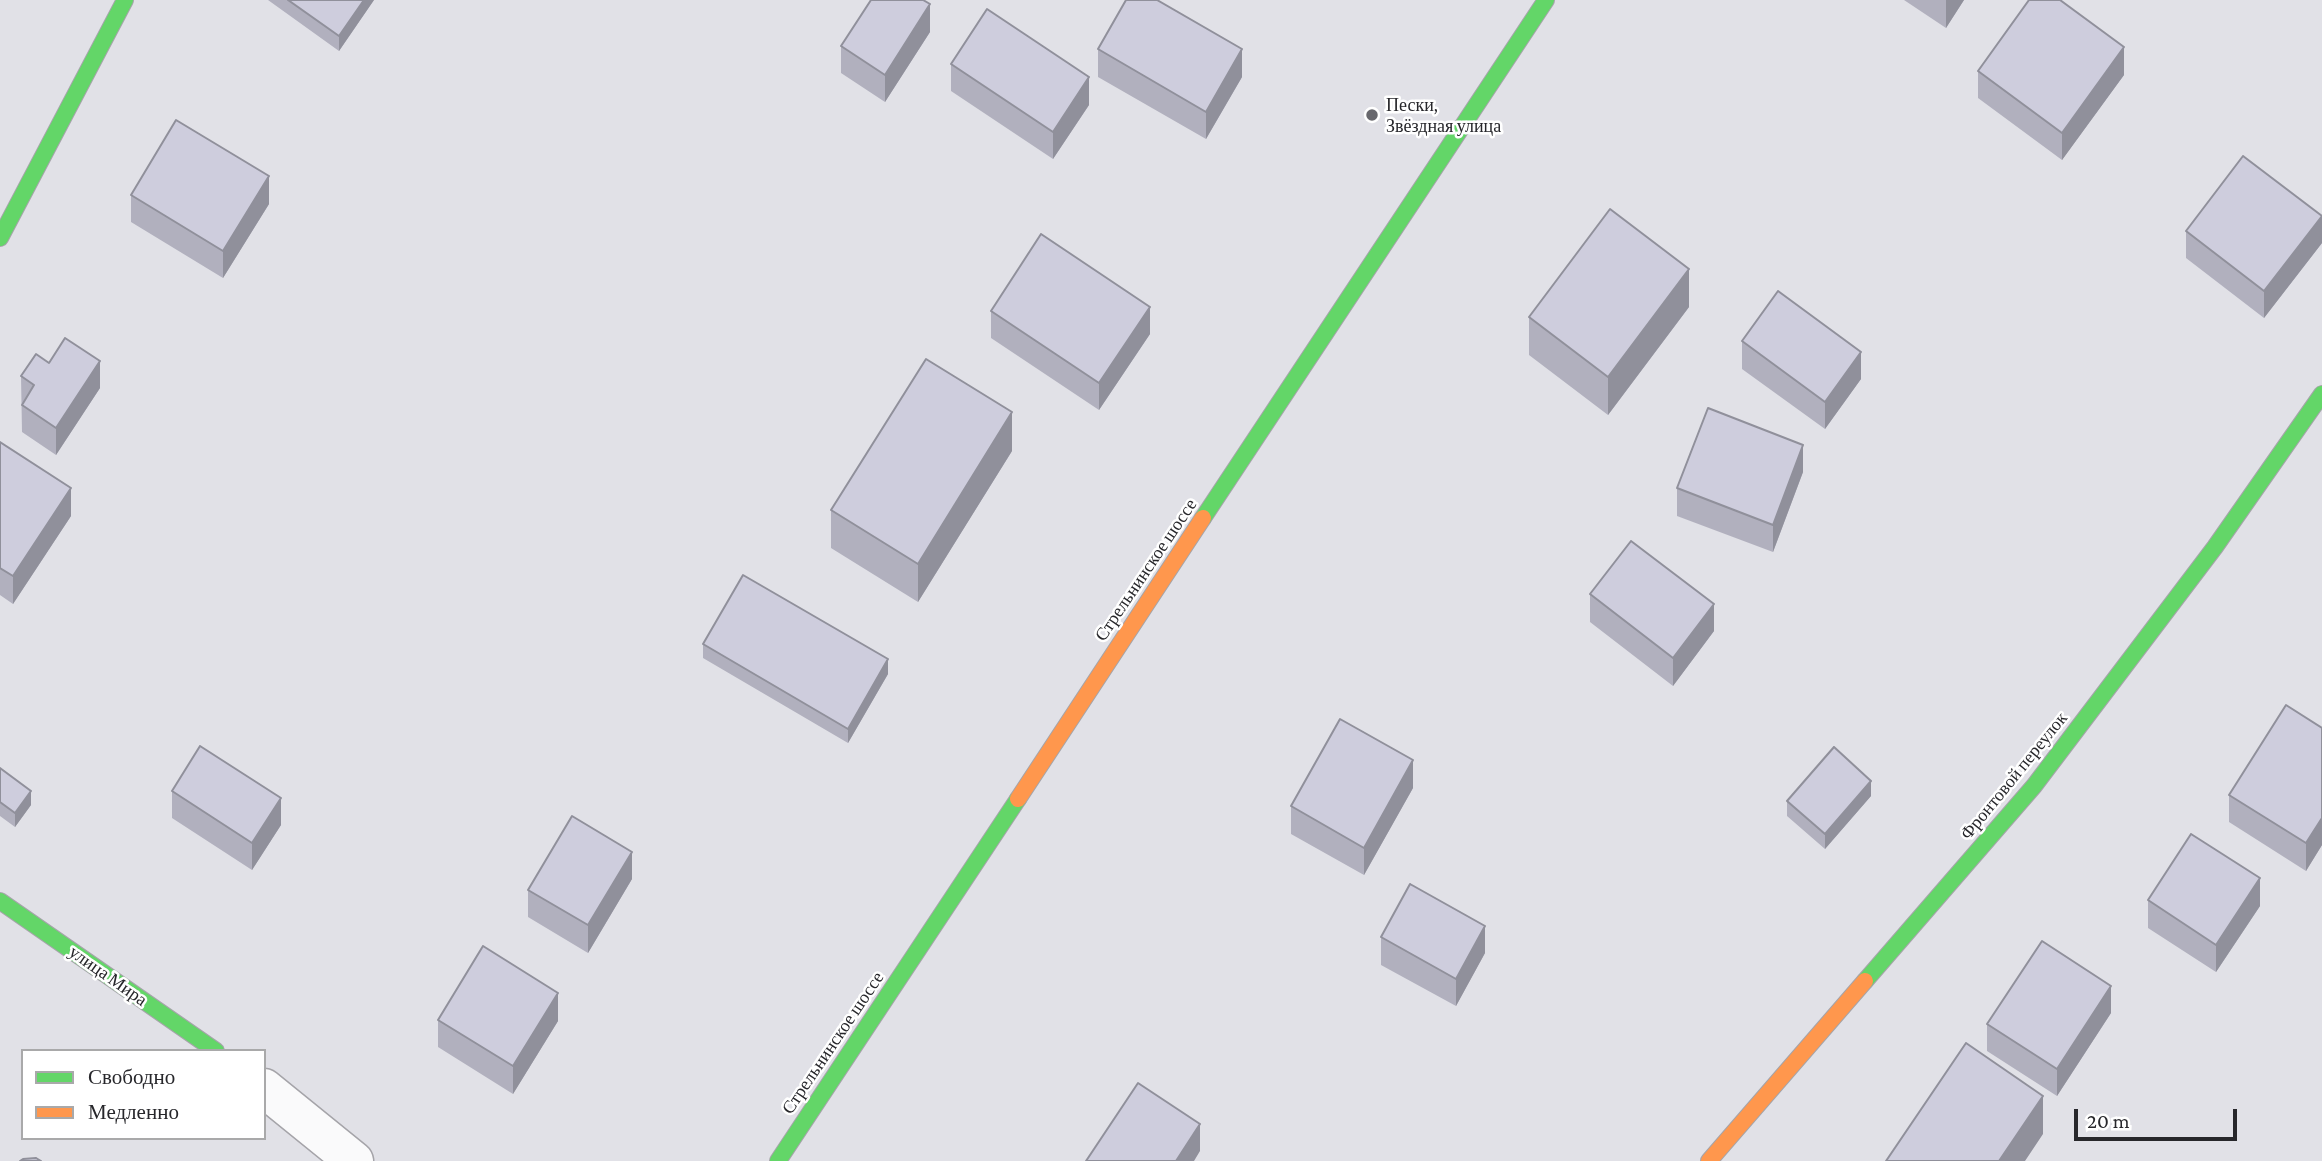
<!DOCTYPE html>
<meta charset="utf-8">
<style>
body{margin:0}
#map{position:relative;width:2322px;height:1161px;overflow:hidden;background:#e1e1e7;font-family:"Crimson Pro",serif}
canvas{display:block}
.legend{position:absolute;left:21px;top:1049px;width:245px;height:91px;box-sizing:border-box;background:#fff;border:2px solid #a9a9aa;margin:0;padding:9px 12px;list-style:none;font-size:21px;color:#27272b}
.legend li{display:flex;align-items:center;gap:14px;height:35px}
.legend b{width:35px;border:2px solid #a9a9aa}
.scale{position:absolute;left:2074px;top:1109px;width:163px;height:32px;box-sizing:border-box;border:4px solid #27272b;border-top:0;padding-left:9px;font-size:21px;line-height:24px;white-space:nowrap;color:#27272b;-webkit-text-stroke:5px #fff;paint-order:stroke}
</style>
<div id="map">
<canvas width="2322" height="1161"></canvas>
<ul class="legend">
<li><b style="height:9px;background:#63d668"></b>Свободно</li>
<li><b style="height:9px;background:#ff974d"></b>Медленно</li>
</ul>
<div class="scale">20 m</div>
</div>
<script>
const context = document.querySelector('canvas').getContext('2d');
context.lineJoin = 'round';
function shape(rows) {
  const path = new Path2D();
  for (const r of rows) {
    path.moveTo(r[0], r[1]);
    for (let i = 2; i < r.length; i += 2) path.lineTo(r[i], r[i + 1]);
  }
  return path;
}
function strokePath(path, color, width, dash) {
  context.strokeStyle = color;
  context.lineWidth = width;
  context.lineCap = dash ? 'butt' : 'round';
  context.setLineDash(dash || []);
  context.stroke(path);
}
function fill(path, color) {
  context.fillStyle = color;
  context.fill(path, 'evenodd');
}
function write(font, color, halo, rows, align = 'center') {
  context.font = font + ' "Crimson Pro",serif';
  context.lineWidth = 5;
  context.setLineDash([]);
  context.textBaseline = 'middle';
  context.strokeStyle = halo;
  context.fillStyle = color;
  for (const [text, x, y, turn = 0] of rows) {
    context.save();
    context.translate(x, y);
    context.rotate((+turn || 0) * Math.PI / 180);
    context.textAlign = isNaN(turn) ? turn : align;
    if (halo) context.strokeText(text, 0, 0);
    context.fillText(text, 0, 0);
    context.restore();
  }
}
const street = shape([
 [264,1088,354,1161]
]);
const fast = shape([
 [0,238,125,0],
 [1203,518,1546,0],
 [0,901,216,1051],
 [1865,981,2034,786,2215,547,2322,394],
 [778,1161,1018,799]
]);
const slow = shape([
 [1018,799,1203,518],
 [1709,1161,1865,981]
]);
const wall = shape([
 [268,0,374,0,339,51],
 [1904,0,1964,0,1946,28],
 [930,32,885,102,841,73,841,46],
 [1098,49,1242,77,1206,139,1098,77],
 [951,64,1089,105,1053,159,951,91],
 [1978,71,2124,75,2062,160,1978,98],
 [131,195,269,204,223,278,131,222],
 [2186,231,2322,243,2264,318,2186,258],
 [1689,307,1608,415,1529,355,1529,317],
 [991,311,1150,334,1099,410,991,338],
 [1742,341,1861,379,1825,429,1742,369],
 [49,363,100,388,56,455,22,432,21,376],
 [0,442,71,516,13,604,0,595],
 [1012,451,918,602,831,548,831,510],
 [1803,472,1773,552,1677,516,1677,488],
 [1590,594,1714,631,1673,686,1590,622],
 [703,644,888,674,848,743,703,658],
 [2322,728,2322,845,2306,871,2229,822,2229,795],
 [0,768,31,805,15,827,0,816],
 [1413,788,1364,875,1291,834,1291,806],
 [172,791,281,825,252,870,172,818],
 [1871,796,1825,849,1787,816,1787,801],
 [632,879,588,953,528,917,528,890],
 [2148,900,2260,906,2216,972,2148,928],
 [1381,937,1485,953,1456,1006,1381,965],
 [2111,1013,2057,1096,1987,1051,1987,1024],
 [438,1020,558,1021,513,1094,438,1047]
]);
const shadedWall = shape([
 [364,0,374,0,339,51,339,36],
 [1946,0,1964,0,1946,28],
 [930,4,930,32,885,102,885,75],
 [2124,47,2124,75,2062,160,2062,133],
 [1242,49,1242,77,1206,139,1206,112],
 [1089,77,1089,105,1053,159,1053,132],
 [269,176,269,204,223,278,223,251],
 [2322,216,2322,243,2264,318,2264,291],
 [1689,269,1689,307,1608,415,1608,377],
 [1150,307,1150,334,1099,410,1099,383],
 [1861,352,1861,379,1825,429,1825,402],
 [100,361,100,388,56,455,56,428],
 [1012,412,1012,451,918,602,918,564],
 [1803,445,1803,472,1773,552,1773,525],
 [71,488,71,516,13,604,13,576],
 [1714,604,1714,631,1673,686,1673,658],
 [888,659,888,674,848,743,848,729],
 [1413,760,1413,788,1364,875,1364,848],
 [1871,781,1871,796,1825,849,1825,834],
 [31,791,31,805,15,827,15,813],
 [281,798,281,825,252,870,252,843],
 [2322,818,2322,845,2306,871,2306,843],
 [632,852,632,879,588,953,588,925],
 [2260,878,2260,906,2216,972,2216,945],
 [1485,926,1485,953,1456,1006,1456,979],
 [2111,986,2111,1013,2057,1096,2057,1069],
 [558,993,558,1021,513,1094,513,1066],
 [2043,1096,2043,1134,2025,1161,1999,1161],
 [1200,1124,1200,1151,1194,1161,1176,1161]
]);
const building = shape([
 [288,0,364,0,339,36,288,0],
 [871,0,923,0,930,4,885,75,841,46,871,0],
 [1126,0,1157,0,1242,49,1206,112,1098,49,1126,0],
 [2029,0,2060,0,2124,47,2062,133,1978,71,2029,0],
 [987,9,1089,77,1053,132,951,64,987,9],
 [176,120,269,176,223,251,131,195,176,120],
 [2243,156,2322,216,2264,291,2186,231,2243,156],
 [1610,209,1689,269,1608,377,1529,317,1610,209],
 [1041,234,1150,307,1099,383,991,311,1041,234],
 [1778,291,1861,352,1825,402,1742,341,1778,291],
 [65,338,100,361,56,428,22,405,34,385,21,376,36,354,49,363,65,338],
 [926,359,1012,412,918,564,831,510,926,359],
 [1708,408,1803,445,1773,525,1677,488,1708,408],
 [0,442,71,488,13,576,0,568,0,442],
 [1631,541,1714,604,1673,658,1590,594,1631,541],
 [743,575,888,659,848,729,703,644,743,575],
 [2286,705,2322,728,2322,818,2306,843,2229,795,2286,705],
 [1340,719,1413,760,1364,848,1291,806,1340,719],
 [200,746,281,798,252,843,172,791,200,746],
 [1834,747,1871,781,1825,834,1787,801,1834,747],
 [0,768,31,791,15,813,0,802,0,768],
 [572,816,632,852,588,925,528,890,572,816],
 [2191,834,2260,878,2216,945,2148,900,2191,834],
 [1410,884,1485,926,1456,979,1381,937,1410,884],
 [2042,941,2111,986,2057,1069,1987,1024,2042,941],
 [483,946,558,993,513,1066,438,1020,483,946],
 [1966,1043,2043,1096,1999,1161,1886,1161,1966,1043],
 [1138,1083,1200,1124,1176,1161,1086,1161,1138,1083],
 [36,1158,41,1161,20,1161,23,1159,36,1158]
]);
const markers = [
 [1372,115,7,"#68686d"]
];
const poiNames = [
 ["Пески,",1386,105],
 ["Звёздная улица",1386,126]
];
const streetNames = [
 ["Стрельнинское шоссе",1146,570,-56],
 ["Фронтовой переулок",2014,776,-51],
 ["улица Мира",108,976,35],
 ["Стрельнинское шоссе",833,1043,-56]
];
strokePath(street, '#a5a4a9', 41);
strokePath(fast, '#a5a4a9', 18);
strokePath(slow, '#a5a4a9', 18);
strokePath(street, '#fafafb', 38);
strokePath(fast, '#63d668', 16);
strokePath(slow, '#ff974d', 16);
fill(wall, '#b1b0be');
fill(shadedWall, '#90909b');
fill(building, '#cecddd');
strokePath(building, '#90909b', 2);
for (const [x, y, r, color] of markers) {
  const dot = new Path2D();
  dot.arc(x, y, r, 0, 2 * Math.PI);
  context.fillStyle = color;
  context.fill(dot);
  strokePath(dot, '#fff', 2.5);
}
write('18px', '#27272b', '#fff', poiNames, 'left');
write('18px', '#27272b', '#fff', streetNames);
</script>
